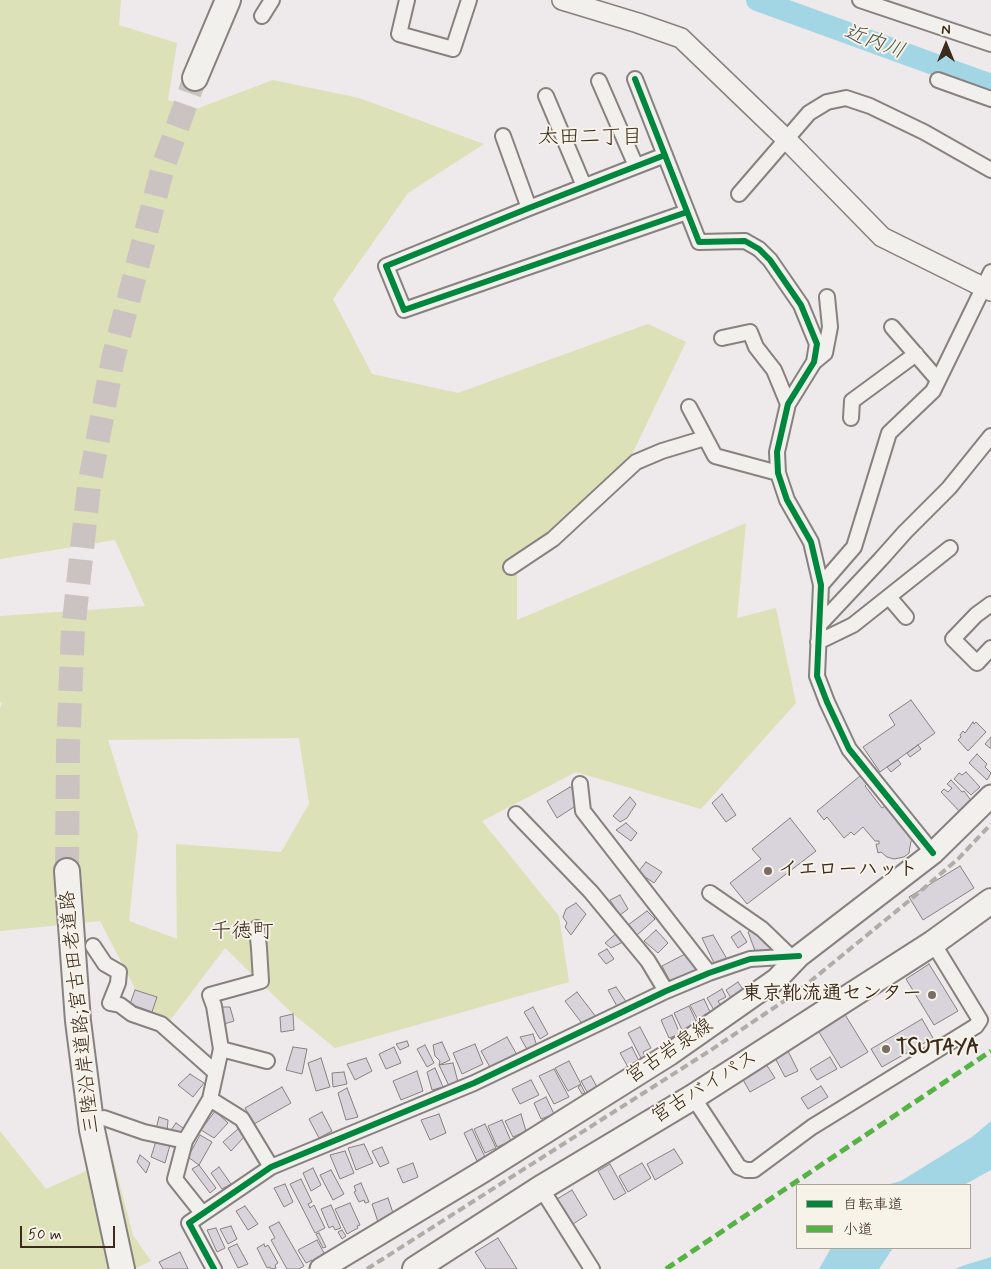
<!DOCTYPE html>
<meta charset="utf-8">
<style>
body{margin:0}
#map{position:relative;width:991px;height:1269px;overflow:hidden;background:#eee9ea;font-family:Mynerve,"Klee One",sans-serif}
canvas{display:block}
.legend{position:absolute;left:796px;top:1184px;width:175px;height:65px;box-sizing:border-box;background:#f7f3e8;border:1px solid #aca397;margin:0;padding:6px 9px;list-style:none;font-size:15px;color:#3b2a1e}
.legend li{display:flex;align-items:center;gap:10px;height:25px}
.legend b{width:25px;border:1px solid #aca397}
.north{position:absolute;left:921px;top:20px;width:50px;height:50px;-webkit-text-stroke:4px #f7f3e8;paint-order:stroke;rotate:0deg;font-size:14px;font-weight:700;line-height:20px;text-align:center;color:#3b2a1e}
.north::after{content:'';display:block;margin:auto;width:18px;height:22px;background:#3b2a1e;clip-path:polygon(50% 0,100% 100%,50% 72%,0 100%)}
.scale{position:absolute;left:20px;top:1226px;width:95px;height:22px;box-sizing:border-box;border:2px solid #3b2a1e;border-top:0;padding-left:6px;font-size:15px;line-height:18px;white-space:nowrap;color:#3b2a1e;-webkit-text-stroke:4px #f7f3e8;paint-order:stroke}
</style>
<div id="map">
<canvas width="991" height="1269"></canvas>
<ul class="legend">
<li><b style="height:6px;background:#00873e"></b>自転車道</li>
<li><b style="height:6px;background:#57b245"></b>小道</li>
</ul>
<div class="north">N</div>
<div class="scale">50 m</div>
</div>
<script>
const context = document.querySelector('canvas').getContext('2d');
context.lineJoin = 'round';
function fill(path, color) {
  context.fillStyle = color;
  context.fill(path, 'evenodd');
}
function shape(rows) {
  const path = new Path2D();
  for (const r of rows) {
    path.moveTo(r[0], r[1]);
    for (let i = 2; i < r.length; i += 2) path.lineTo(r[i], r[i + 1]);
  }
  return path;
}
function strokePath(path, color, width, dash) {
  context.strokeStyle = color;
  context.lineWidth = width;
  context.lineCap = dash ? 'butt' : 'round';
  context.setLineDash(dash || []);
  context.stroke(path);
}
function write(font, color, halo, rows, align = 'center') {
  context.font = font + ' Mynerve,"Klee One",sans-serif';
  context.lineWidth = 4;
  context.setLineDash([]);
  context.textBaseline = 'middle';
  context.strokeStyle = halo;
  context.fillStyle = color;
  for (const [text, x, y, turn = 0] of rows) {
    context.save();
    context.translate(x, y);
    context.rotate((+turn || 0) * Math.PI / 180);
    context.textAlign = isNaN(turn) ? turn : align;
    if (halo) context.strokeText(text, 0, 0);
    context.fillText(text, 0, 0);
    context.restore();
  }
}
const green = shape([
 [0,0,121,0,119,25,177,43,168,100,196,109,273,80,359,98,484,144,408,193,333,299,372,374,458,393,648,324,686,342,612,496,517,554,517,620,746,523,737,618,776,608,796,703,701,809,576,772,482,821,559,916,569,982,335,1048,293,1014,225,948,159,1035,100,921,0,931,0,709,2,703,0,702,0,616,145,606,115,540,0,559],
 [299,738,309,804,281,852,176,844,177,939,129,921,138,835,108,740],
 [0,1131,46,1189,113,1159,133,1235,151,1261,134,1269,0,1269]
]);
const water = shape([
 [991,1121,991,1170,964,1185,886,1185,901,1181,972,1137],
 [831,1248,893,1248,879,1269,819,1269],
 [991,1257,991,1269,955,1269,962,1266]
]);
const river = shape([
 [757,0,991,85]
]);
const building = shape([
 [911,700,935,733,880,772,863,747,895,725,889,715,911,700],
 [973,722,974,724,976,722,986,732,968,751,958,740,961,737,960,735,963,731,965,733,973,722],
 [991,737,991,748,990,748,985,744,991,737],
 [918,745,921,749,910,757,907,753,918,745],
 [977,754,987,764,985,767,991,773,987,780,969,763,977,754],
 [898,760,901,764,891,772,887,767,898,760],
 [966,772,980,787,971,795,954,779,959,773,962,775,966,772],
 [860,776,867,784,865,786,882,808,885,806,913,840,911,841,909,853,904,857,894,859,887,857,881,852,878,853,876,844,879,844,879,841,875,841,863,827,854,835,851,832,844,838,827,817,824,820,817,811,860,776],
 [951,780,962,792,964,791,973,803,962,814,941,792,944,789,948,792,952,788,947,784,951,780],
 [570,787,575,791,577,805,557,818,547,801,570,787],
 [722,794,736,815,726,822,712,803,722,794],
 [630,797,636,804,627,818,620,822,613,816,630,797],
 [790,818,816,851,747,904,730,883,761,859,752,849,790,818],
 [626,823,637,833,631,841,616,830,626,823],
 [646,862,662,872,654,883,638,872,646,862],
 [960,866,974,888,923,920,909,897,960,866],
 [620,895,628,909,620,915,610,900,620,895],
 [576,903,586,914,571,935,565,927,567,923,563,917,566,909,576,903],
 [647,911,655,919,637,935,628,925,647,911],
 [756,928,773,948,757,956,748,932,756,928],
 [656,930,668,943,658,953,644,941,656,930],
 [740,931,747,942,738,948,731,937,740,931],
 [618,932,625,941,611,948,605,943,618,932],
 [713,935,727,959,715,965,702,938,713,935],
 [607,949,614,959,606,964,598,954,607,949],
 [687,953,701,969,672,985,662,966,687,953],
 [929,964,958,1011,934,1025,906,979,929,964],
 [738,982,744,991,731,998,726,990,738,982],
 [616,987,627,1003,618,1008,608,990,616,987],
 [722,989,726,997,718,1001,722,1007,715,1012,707,998,722,989],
 [135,990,157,997,152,1012,130,1004,135,990],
 [577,992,596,1017,584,1026,565,1001,577,992],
 [704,999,710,1012,704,1015,705,1020,699,1022,690,1005,704,999],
 [689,1006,697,1023,682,1030,674,1013,689,1006],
 [219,1007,230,1007,234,1021,224,1024,219,1007],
 [533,1007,548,1034,540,1039,524,1012,533,1007],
 [844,1013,868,1052,841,1068,817,1029,844,1013],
 [293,1014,294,1030,281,1032,280,1017,293,1014],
 [672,1015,680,1034,669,1038,661,1020,672,1015],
 [922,1019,933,1038,882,1067,871,1049,922,1019],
 [640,1027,651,1048,643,1052,646,1058,642,1060,628,1033,640,1027],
 [533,1034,537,1046,528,1051,520,1037,533,1034],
 [507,1037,517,1055,491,1069,481,1051,507,1037],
 [407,1041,409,1046,400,1050,396,1044,407,1041],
 [442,1042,450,1060,439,1065,440,1061,435,1056,433,1045,442,1042],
 [475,1044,483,1064,462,1074,453,1053,475,1044],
 [425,1045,434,1063,427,1067,417,1049,425,1045],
 [293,1047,307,1049,302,1074,286,1070,293,1047],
 [394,1047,401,1063,386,1069,379,1054,394,1047],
 [632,1047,639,1061,628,1067,620,1053,632,1047],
 [786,1047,798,1071,785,1077,773,1054,786,1047],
 [830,1057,837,1069,817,1080,810,1069,830,1057],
 [321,1058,330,1087,316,1091,308,1063,321,1058],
 [366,1058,372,1071,355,1080,347,1064,366,1058],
 [569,1061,581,1084,568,1091,555,1068,569,1061],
 [453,1063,458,1082,449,1086,439,1065,453,1063],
 [766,1064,775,1078,750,1092,742,1078,766,1064],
 [435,1068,443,1087,432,1090,427,1072,435,1068],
 [554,1069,569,1097,554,1104,539,1076,554,1069],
 [417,1071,423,1091,401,1100,393,1081,417,1071],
 [344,1072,347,1084,333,1087,332,1073,344,1072],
 [190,1074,204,1083,193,1097,178,1085,190,1074],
 [591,1076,597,1087,587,1092,581,1081,591,1076],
 [531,1080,539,1095,520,1104,512,1089,531,1080],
 [581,1085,585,1093,582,1094,578,1087,581,1085],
 [821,1086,828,1097,808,1109,801,1098,821,1086],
 [282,1087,291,1103,254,1124,245,1108,282,1087],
 [347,1088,358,1117,346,1120,338,1093,347,1088],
 [546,1097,554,1114,541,1119,534,1103,546,1097],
 [215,1111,228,1123,214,1138,201,1130,215,1111],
 [322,1112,332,1131,319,1138,309,1119,322,1112],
 [439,1114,446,1133,430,1140,421,1120,439,1114],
 [521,1114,526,1131,513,1137,505,1121,521,1114],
 [159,1117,168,1120,167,1132,156,1129,159,1117],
 [502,1120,511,1141,497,1147,488,1126,502,1120],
 [176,1123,186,1130,181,1137,171,1130,176,1123],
 [485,1124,496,1148,485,1153,474,1129,485,1124],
 [238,1129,245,1136,231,1151,223,1142,238,1129],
 [472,1129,485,1157,477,1161,464,1133,472,1129],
 [200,1135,212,1142,199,1165,188,1157,200,1135],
 [156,1141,170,1145,165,1163,151,1157,156,1141],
 [364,1144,373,1163,356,1170,348,1148,364,1144],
 [382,1147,389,1163,380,1167,372,1151,382,1147],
 [674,1149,683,1163,655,1180,647,1164,674,1149],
 [345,1151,354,1173,340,1179,330,1155,345,1151],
 [140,1155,150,1163,146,1173,137,1162,140,1155],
 [413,1163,418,1177,403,1183,397,1169,413,1163],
 [642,1163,651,1178,628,1192,619,1176,642,1163],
 [610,1164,626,1193,614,1200,598,1171,610,1164],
 [199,1165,216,1188,210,1193,192,1169,199,1165],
 [219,1167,231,1184,222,1189,211,1173,219,1167],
 [313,1168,321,1185,311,1191,303,1173,313,1168],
 [331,1170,344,1194,333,1200,320,1175,331,1170],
 [301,1179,312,1202,308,1204,310,1208,314,1205,325,1228,315,1233,290,1184,301,1179],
 [361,1183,369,1202,365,1203,364,1200,359,1202,354,1192,356,1191,354,1186,361,1183],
 [285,1184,293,1202,284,1207,274,1188,285,1184],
 [572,1190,587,1215,573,1224,557,1199,572,1190],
 [388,1198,394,1216,378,1222,372,1204,388,1198],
 [350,1203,360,1225,357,1226,358,1228,347,1234,335,1209,350,1203],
 [331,1205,341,1228,335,1230,333,1226,329,1228,321,1209,331,1205],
 [245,1206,258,1224,248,1230,236,1211,245,1206],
 [279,1222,304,1266,299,1269,287,1269,271,1240,275,1238,269,1227,279,1222],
 [231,1226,237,1239,228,1244,220,1229,231,1226],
 [216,1228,225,1248,217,1252,207,1230,216,1228],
 [342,1230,346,1236,342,1239,338,1232,342,1230],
 [319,1233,326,1247,323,1248,316,1234,319,1233],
 [498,1238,517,1269,486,1269,475,1252,498,1238],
 [317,1240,324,1253,321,1255,322,1257,313,1262,312,1260,306,1263,298,1250,317,1240],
 [237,1244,248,1264,238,1268,228,1248,237,1244],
 [264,1244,265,1247,268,1245,278,1263,275,1265,276,1268,271,1269,270,1267,267,1268,257,1248,264,1244],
 [180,1252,188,1269,163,1269,159,1262,180,1252]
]);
const highwayTunnel = shape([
 [67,871,68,747,73,630,89,486,113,359,163,167,195,78]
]);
const street = shape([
 [407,0,399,34,453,49,469,0],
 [860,0,991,44],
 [262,16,272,0],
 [635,79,699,242,745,241,759,249,770,260,801,305,817,344,814,362,788,404,777,452,778,473,787,500,811,542,821,585,817,676,827,702,849,749,933,853],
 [938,80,991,99],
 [599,81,636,166],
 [546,96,584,186],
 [503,136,529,208],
 [665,155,529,208,386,266,404,310,687,212],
 [739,194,809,113,827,102,846,98,870,106,924,132,991,170],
 [892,327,938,380],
 [722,338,750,332,756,347,774,370,788,404],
 [814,362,825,353,830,327,827,297],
 [689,407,715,456,778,473],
 [851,418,852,401,916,354],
 [511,567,553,539,636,462,662,451,705,438],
 [821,585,854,547,889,433,933,391,991,272],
 [889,597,906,617],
 [991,604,976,615,953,639,977,663,991,648],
 [820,624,881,559,905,532,949,488,991,436],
 [818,642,853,625,950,548],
 [580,784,583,811,709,973],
 [516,814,591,892,648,961,666,991],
 [710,893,762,929,791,957],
 [93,946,105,964,119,972,118,983,110,1003,120,1005,132,1014,161,1024,215,1072],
 [221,1049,267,1061],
 [693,1097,739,1167,746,1170,754,1170,812,1127,976,1026,980,1020,933,943],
 [210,1099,242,1119,271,1167],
 [104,1118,144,1132,185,1141],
 [541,1188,592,1269],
 [202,1213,175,1179,185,1141,210,1099,221,1049,214,1006,210,995,261,981,259,948,257,928],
 [214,1269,189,1223,271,1167,474,1083,666,991,709,973,750,959,799,956]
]);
const secondary = shape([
 [562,0,638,23,681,38,786,139,882,237,991,291]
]);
const primary = shape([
 [321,1269,482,1172,670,1054,777,979,799,956,933,853,991,796]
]);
const highway = shape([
 [195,78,228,0],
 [67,871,78,1021,92,1130,122,1269],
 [415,1269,541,1188,693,1097,933,943,991,901]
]);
const rail = shape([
 [367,1269,711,1050,796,993,910,900,958,859,991,824]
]);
const quiet = shape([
 [666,1269,991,1051]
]);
const cycleway = shape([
 [635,79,699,242,745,241,759,249,770,260,801,305,817,344,814,362,788,404,777,452,778,473,787,500,811,542,821,585,817,676,827,702,849,749,933,853],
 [665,155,529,208,386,266,404,310,687,212],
 [214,1269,189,1223,271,1167,474,1083,666,991,709,973,750,959,799,956]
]);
const markers = [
 [768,871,5,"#7a6d65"],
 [932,995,5,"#7a6d65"],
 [886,1049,5,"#7a6d65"]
];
const poiNames = [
 ["イエローハット",778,871],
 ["東京靴流通センター",922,995,"right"],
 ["TSUTAYA",896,1049]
];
const streetNames = [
 ["三陸沿岸道路;宮古田老道路",81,1012,-96],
 ["宮古岩泉線",670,1052,-34],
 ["宮古バイパス",705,1088,-32]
];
const waterNames = [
 ["近内川",874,43,20]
];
const neighbourhoodNames = [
 ["太田二丁目",590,139],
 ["千徳町",242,933]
];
fill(green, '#dce1b7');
fill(water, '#a2d6e4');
strokePath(river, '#a2d6e4', 22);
fill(building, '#d9d3dc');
strokePath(building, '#87817f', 1);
strokePath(highwayTunnel, '#cac3c1', 24, [24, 12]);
strokePath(street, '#87817f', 18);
strokePath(secondary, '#87817f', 22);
strokePath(primary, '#87817f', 25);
strokePath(highway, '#87817f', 28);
strokePath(street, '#f1f0ed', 14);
strokePath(secondary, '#f1f0ed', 19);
strokePath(primary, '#f1f0ed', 21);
strokePath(highway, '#f1f0ed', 24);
strokePath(rail, '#b0ada9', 4, [8, 4]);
strokePath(quiet, '#57b245', 5, [10, 5]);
strokePath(cycleway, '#00873e', 6);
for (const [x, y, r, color] of markers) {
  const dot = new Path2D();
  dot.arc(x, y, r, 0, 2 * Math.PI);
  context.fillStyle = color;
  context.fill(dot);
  strokePath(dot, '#f7f3e8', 2);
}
write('bold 20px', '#3b2a1e', '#f7f3e8', poiNames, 'left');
write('20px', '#3b2a1e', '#f7f3e8', streetNames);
write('italic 21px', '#4d534f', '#f7f3e8', waterNames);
write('21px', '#3b2a1e', '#f7f3e8', neighbourhoodNames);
</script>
